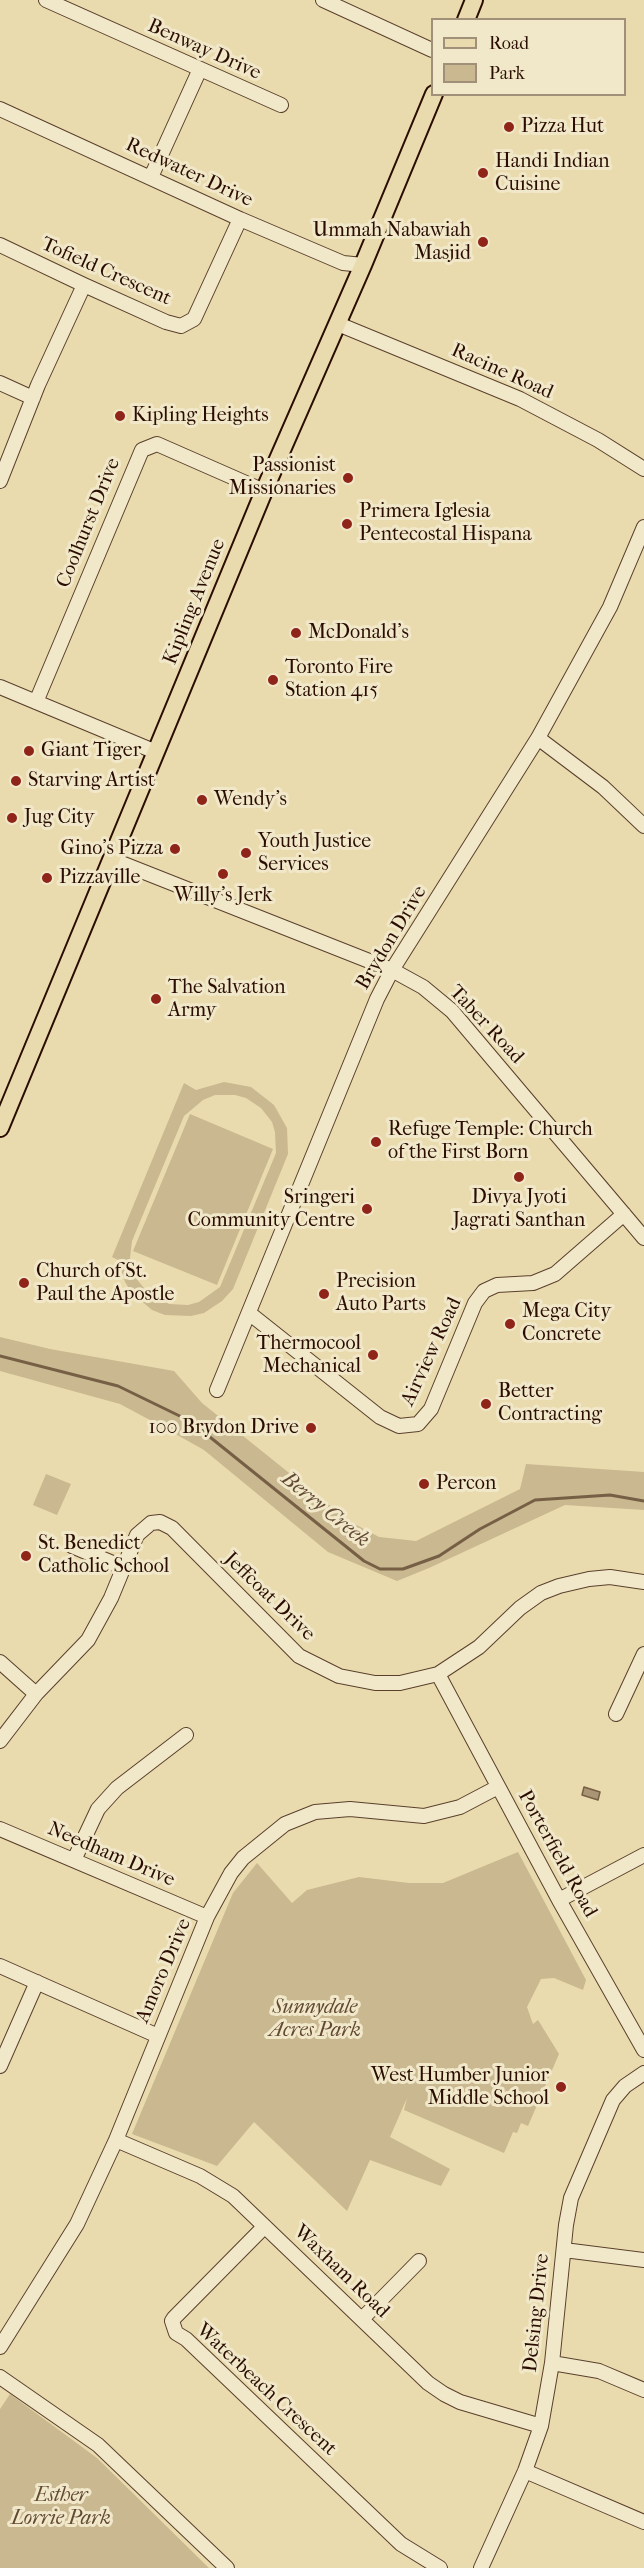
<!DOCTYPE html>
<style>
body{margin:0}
#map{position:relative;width:644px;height:2568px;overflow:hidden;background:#eadbae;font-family:"IM FELL French Canon",serif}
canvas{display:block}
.legend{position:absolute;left:431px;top:18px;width:195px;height:78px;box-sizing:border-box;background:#f1e8ca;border:2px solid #a19079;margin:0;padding:8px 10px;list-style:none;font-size:18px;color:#2a0d00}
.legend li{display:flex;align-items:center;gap:12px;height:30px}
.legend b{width:30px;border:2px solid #a19079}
</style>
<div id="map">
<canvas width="644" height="2568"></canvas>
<ul class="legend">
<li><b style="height:8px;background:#eadbae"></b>Road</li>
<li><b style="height:16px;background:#c9b890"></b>Park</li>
</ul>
</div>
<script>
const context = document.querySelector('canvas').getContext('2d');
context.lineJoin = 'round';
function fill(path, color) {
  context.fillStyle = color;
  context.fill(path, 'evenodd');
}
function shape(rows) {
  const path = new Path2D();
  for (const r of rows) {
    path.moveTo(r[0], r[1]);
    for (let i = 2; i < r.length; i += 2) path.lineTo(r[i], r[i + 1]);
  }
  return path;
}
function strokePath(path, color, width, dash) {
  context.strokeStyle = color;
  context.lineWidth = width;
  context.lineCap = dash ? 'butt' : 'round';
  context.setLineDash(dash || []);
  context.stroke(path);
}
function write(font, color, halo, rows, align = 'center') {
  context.font = font + ' "IM FELL French Canon",serif';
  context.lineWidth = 6;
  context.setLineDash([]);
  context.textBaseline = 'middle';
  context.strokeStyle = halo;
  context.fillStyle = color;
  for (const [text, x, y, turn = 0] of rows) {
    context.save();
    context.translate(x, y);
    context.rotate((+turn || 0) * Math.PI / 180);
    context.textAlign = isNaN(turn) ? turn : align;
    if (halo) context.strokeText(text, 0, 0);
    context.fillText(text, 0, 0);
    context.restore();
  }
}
const green = shape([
 [224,1082,251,1087,274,1105,287,1128,288,1154,233,1289,222,1301,204,1313,191,1316,165,1315,152,1310,132,1293,125,1282,118,1260,112,1257,184,1083,196,1090],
 [215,1095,235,1095,246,1098,261,1108,272,1122,275,1132,276,1153,220,1287,199,1302,188,1305,169,1304,148,1293,135,1277,130,1258,132,1241,184,1116,203,1100],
 [190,1114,273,1149,217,1285,133,1251],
 [0,1337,50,1349,174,1371,202,1403,349,1521,379,1537,416,1541,520,1489,526,1464,644,1472,644,1510,565,1505,429,1568,397,1581,328,1552,204,1450,163,1427,120,1404,0,1371],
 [46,1474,71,1484,57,1515,33,1505],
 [518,1852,586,1980,583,1990,554,1978,541,1979,527,2007,533,2024,538,2020,559,2054,528,2126,521,2123,517,2133,513,2132,504,2153,404,2110,407,2098,390,2137,450,2169,441,2186,370,2160,347,2211,254,2122,217,2166,132,2134,233,1893,257,1863,292,1903,307,1890,359,1877,409,1883,443,1883],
 [10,2394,97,2458,209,2568,0,2568,0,2409]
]);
const water = shape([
 [584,1787,600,1792,598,1800,582,1795,584,1787]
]);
const stream = shape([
 [0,1356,118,1386,190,1421,364,1561,380,1569,403,1569,439,1556,480,1529,535,1500,610,1495,644,1501]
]);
const minor = shape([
 [46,0,281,105],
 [323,0,432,50],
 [0,109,240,219,343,263,363,265],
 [151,177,200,69],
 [0,245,84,285,166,322,181,326,194,319,240,219],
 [338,324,520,399,598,440,644,469],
 [0,383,33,398],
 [0,481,38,385,84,285],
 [0,687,156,752],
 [36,702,142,450,157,444,264,491],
 [538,738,603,787,644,826],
 [111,859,392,970,423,987,452,1011,644,1238],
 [249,1313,380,1417,399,1426,418,1424,431,1409,475,1303,484,1291,497,1285,533,1283,555,1274,624,1214],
 [217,1390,377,999,392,970,538,738,610,607,644,527],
 [72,1546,122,1567],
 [0,1662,36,1694],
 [438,1674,559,1900,644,2050],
 [616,1714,644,1654],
 [0,1741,36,1694,88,1640,111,1598,137,1535,151,1523,160,1522,172,1528,299,1656,339,1676,375,1683,400,1683,438,1674,479,1647,520,1608,541,1593,559,1586,589,1579,610,1577,644,1582],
 [0,1829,207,1917],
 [74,1860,98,1809,117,1788,186,1735],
 [559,1900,644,1855],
 [0,1966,158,2036],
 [0,2066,37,1982],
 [116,2140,200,2176,233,2196,428,2383,444,2394,460,2402,541,2426],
 [264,2227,174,2318,172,2321,176,2333,186,2339,401,2544,440,2568],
 [564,2250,644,2260],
 [362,2319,419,2261],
 [0,2347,77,2224,116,2140,207,1917,231,1873,243,1858,285,1824,315,1812,350,1809,424,1816,460,1807,498,1787],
 [552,2363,599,2371,644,2390],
 [0,2377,98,2445,227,2568],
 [525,2471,644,2522],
 [481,2568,525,2471,541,2426,552,2363,566,2225,571,2198,613,2100,625,2086,644,2073]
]);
const major = shape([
 [466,20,474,0],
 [0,1128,264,491,363,265,434,94]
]);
const markers = [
 [509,127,6,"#8f2418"],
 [483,173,6,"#8f2418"],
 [483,242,6,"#8f2418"],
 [120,416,6,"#8f2418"],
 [348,478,6,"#8f2418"],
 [347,524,6,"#8f2418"],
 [296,633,6,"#8f2418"],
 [273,680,6,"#8f2418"],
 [29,751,6,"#8f2418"],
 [16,781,6,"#8f2418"],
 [202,800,6,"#8f2418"],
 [12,818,6,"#8f2418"],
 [175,849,6,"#8f2418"],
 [246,853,6,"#8f2418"],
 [223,874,6,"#8f2418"],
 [47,878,6,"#8f2418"],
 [156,999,6,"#8f2418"],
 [376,1142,6,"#8f2418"],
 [519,1177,6,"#8f2418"],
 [367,1209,6,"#8f2418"],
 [24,1283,6,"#8f2418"],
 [324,1294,6,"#8f2418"],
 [510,1324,6,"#8f2418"],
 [373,1355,6,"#8f2418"],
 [486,1404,6,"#8f2418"],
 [311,1428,6,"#8f2418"],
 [424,1484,6,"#8f2418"],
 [26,1556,6,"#8f2418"],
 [561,2087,6,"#8f2418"]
];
const streetNames = [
 ["Benway Drive",204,50,24],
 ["Redwater Drive",189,173,25],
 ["Tofield Crescent",106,272,24],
 ["Racine Road",502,372,24],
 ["Coolhurst Drive",89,523,-68],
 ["Kipling Avenue",195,602,-68],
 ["Brydon Drive",392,938,-59],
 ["Taber Road",486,1025,47],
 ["Airview Road",432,1352,-65],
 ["Jeffcoat Drive",269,1597,44],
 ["Porterfield Road",557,1854,61],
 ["Needham Drive",111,1855,23],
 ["Amoro Drive",164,1971,-67],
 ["Waxham Road",341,2272,44],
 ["Delsing Drive",537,2313,-84],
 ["Waterbeach Crescent",266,2390,43]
];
const poiNames = [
 ["Pizza Hut",521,127],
 ["Handi Indian",495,162],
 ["Cuisine",495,185],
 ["Ummah Nabawiah",471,231,"right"],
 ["Masjid",471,254,"right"],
 ["Kipling Heights",132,416],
 ["Passionist",336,466,"right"],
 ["Missionaries",336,489,"right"],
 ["Primera Iglesia",359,512],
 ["Pentecostal Hispana",359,535],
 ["McDonald's",308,633],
 ["Toronto Fire",285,668],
 ["Station 415",285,691],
 ["Giant Tiger",41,751],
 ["Starving Artist",28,781],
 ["Wendy's",214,800],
 ["Jug City",24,818],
 ["Youth Justice",258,842],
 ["Services",258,865],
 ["Gino's Pizza",163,849,"right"],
 ["Pizzaville",59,878],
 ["Willy's Jerk",223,896,"center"],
 ["The Salvation",168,988],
 ["Army",168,1011],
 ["Refuge Temple: Church",388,1130],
 ["of the First Born",388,1153],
 ["Sringeri",355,1198,"right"],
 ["Community Centre",355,1221,"right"],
 ["Divya Jyoti",519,1198,"center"],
 ["Jagrati Santhan",519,1221,"center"],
 ["Church of St.",36,1272],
 ["Paul the Apostle",36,1295],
 ["Precision",336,1282],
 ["Auto Parts",336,1305],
 ["Mega City",522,1312],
 ["Concrete",522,1335],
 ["Thermocool",361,1344,"right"],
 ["Mechanical",361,1367,"right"],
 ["Better",498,1392],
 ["Contracting",498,1415],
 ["100 Brydon Drive",299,1428,"right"],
 ["Percon",436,1484],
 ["St. Benedict",38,1544],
 ["Catholic School",38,1567],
 ["West Humber Junior",549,2076,"right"],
 ["Middle School",549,2099,"right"]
];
const parkNames = [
 ["Sunnydale",315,2008],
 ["Acres Park",315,2031],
 ["Esther",61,2496],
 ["Lorrie Park",61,2519]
];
const waterNames = [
 ["Berry Creek",325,1510,39]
];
fill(green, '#c9b890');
fill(water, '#a99573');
strokePath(water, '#765f45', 1.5);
strokePath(stream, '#765f45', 3);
strokePath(minor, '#5a402c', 16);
strokePath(major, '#2a0d00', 20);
strokePath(minor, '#f1e8ca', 14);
strokePath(major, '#eadbae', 16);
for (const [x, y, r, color] of markers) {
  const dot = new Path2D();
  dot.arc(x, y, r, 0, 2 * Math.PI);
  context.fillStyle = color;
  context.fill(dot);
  strokePath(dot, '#f1e8ca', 2);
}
write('20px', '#2a0d00', '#f1e8ca', streetNames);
write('20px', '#2a0d00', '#f1e8ca', poiNames, 'left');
write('italic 20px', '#624932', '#f1e8ca', parkNames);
write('italic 21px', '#634a34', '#f1e8ca', waterNames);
</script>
